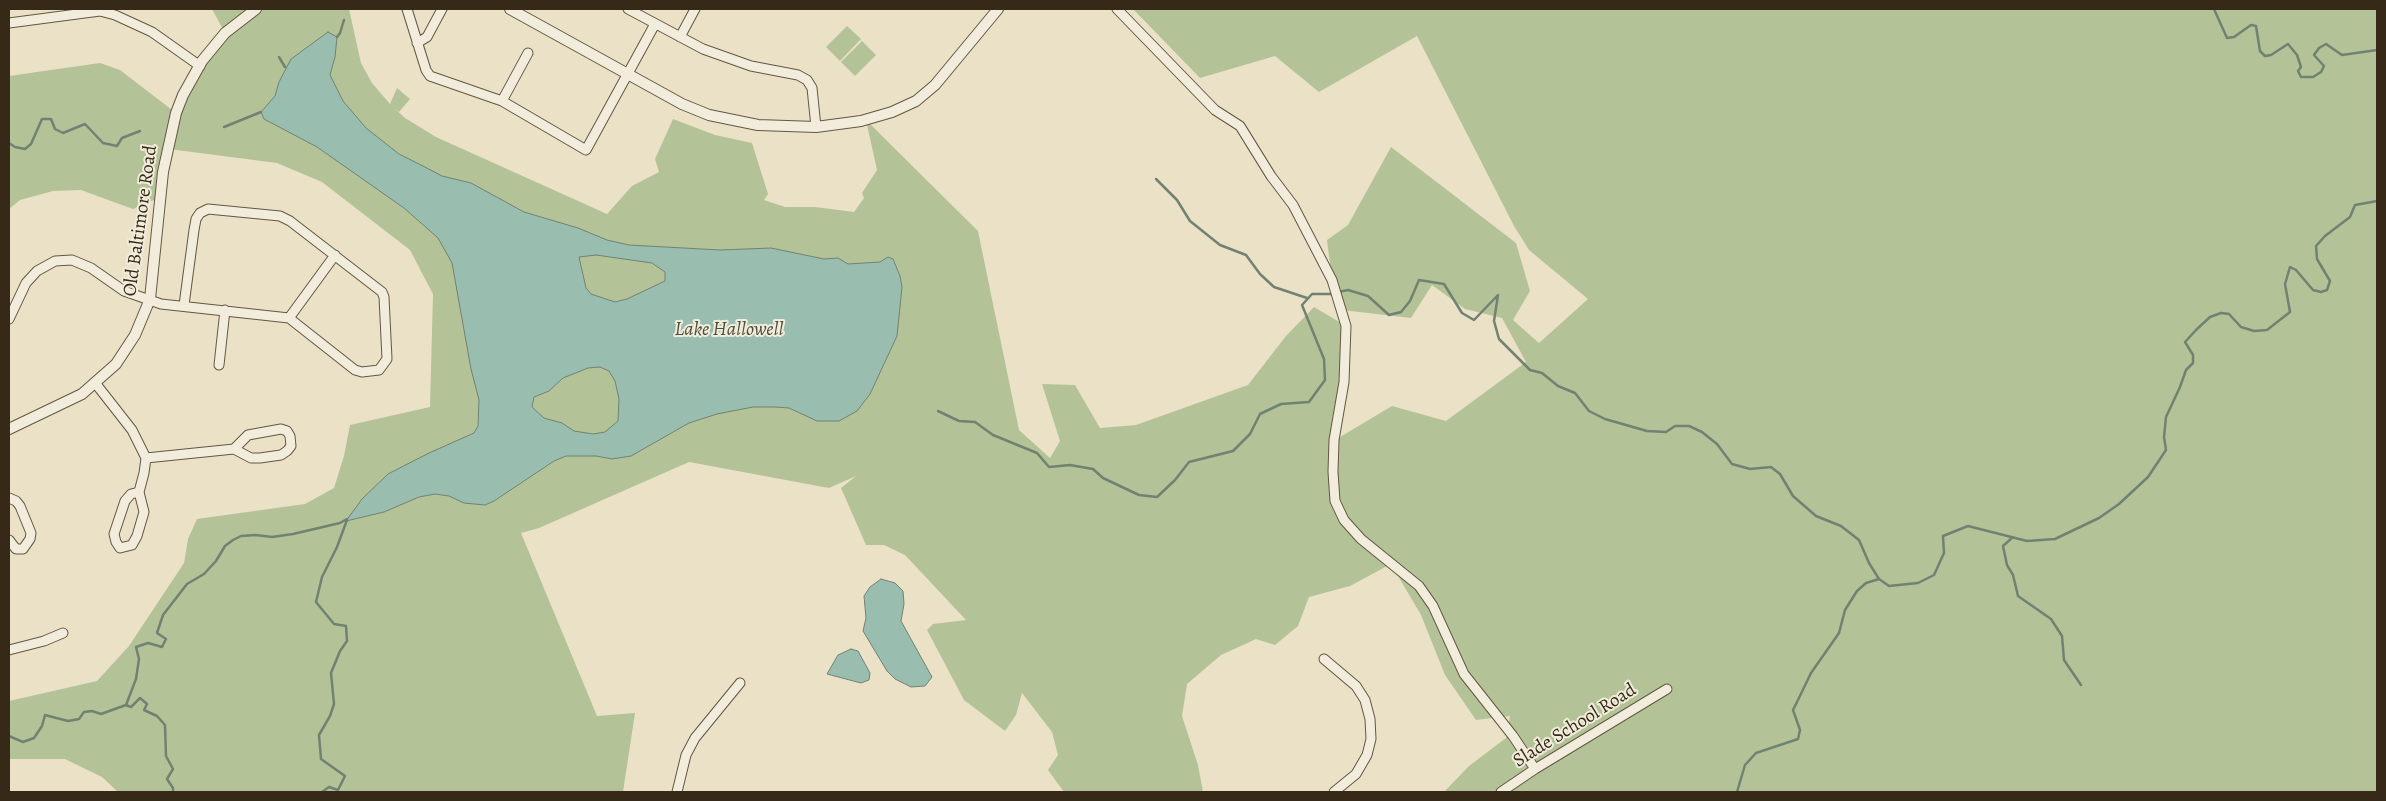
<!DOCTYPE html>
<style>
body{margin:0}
#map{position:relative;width:2386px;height:801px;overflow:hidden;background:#eae1c7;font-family:Alegreya,serif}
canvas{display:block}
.frame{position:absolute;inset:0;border:10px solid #362917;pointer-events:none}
</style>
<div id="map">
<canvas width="2386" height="801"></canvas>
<div class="frame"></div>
</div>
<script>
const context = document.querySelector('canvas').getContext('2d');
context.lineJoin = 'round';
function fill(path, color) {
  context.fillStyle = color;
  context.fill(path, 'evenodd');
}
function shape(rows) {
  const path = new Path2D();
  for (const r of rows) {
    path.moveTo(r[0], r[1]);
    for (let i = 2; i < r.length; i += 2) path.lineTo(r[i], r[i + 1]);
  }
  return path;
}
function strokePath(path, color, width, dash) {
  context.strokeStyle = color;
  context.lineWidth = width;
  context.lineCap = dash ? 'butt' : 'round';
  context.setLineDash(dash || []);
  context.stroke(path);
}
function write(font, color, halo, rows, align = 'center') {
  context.font = font + ' Alegreya,serif';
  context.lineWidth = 4;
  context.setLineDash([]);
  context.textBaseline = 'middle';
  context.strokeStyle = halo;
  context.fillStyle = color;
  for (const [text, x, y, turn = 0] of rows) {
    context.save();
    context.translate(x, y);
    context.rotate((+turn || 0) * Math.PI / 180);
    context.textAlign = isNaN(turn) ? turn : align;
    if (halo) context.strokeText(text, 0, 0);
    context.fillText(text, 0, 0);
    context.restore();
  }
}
const green = shape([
 [212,9,349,9,361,63,372,83,390,104,397,88,410,99,399,112,392,106,405,118,436,137,607,214,632,186,659,172,655,159,673,119,715,135,752,143,768,194,764,200,785,207,815,207,854,212,864,198,862,193,877,170,866,120,978,231,1019,430,1050,458,1060,441,1042,384,1075,385,1100,428,1136,425,1248,385,1286,336,1314,307,1346,326,1335,440,1392,406,1446,421,1526,362,1502,318,1465,309,1432,285,1411,318,1342,310,1332,280,1327,240,1348,225,1391,147,1516,243,1530,291,1513,320,1539,343,1588,299,1529,250,1514,226,1417,36,1319,92,1275,56,1200,78,1133,9,2377,9,2377,792,1444,792,1469,766,1506,738,1510,716,1476,720,1445,675,1421,615,1391,564,1350,586,1309,597,1298,626,1275,645,1256,639,1221,655,1187,684,1182,716,1198,765,1203,792,1064,792,1048,770,1058,755,1052,732,1022,693,1016,715,1005,731,964,700,927,630,933,624,966,620,905,555,884,545,866,545,841,488,856,476,829,488,689,462,539,528,521,533,597,716,635,713,623,792,118,792,102,777,65,759,9,759,9,701,97,681,129,646,184,563,188,539,197,519,305,504,334,488,344,456,350,425,430,407,433,294,410,250,322,182,277,163,169,149,161,197,133,209,81,190,53,191,20,200,9,209,9,76,100,63,120,70,176,113,225,33],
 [847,26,861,39,840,61,826,47],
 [862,41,876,55,855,76,841,62]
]);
const water = shape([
 [328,32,337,37,335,57,330,75,343,101,366,128,399,154,421,165,442,176,471,183,524,212,578,228,607,240,629,245,720,250,771,248,824,259,838,258,848,264,880,262,888,257,893,259,900,276,902,287,897,336,870,394,857,411,839,421,817,421,789,408,775,407,753,407,717,414,689,423,631,456,612,459,596,456,566,456,554,461,494,501,485,505,464,503,449,496,435,494,419,497,384,512,346,521,362,499,388,474,429,453,474,433,478,426,479,400,471,369,452,263,438,238,404,208,317,147,264,119,261,112,275,96,279,82,291,59,328,32],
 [596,255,652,263,665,272,665,281,627,299,615,302,591,294,586,288,579,257,596,255],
 [600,367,609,371,615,381,619,399,618,421,605,432,593,434,574,431,562,423,544,418,532,407,534,397,549,391,563,378,588,368,600,367],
 [881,579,895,583,903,591,904,604,901,621,932,677,925,686,911,687,895,679,887,671,863,631,866,618,864,596,870,587,881,579],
 [851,649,858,651,870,673,869,680,861,683,827,674,838,655,851,649]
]);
const stream = shape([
 [2214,9,2227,38,2234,37,2251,25,2256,26,2260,51,2265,56,2271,55,2288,44,2297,55,2301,67,2298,71,2301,77,2313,77,2321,72,2324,66,2314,55,2319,48,2326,44,2342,55,2377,50],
 [337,37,340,33,344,20],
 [279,57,285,67],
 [224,127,261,112],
 [9,143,15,147,25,149,31,144,42,119,51,119,55,129,63,133,85,124,103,143,117,146,122,138,140,131],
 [1156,179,1177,200,1190,221,1220,245,1246,255,1260,274,1274,287,1307,298],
 [1338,292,1348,290,1368,296,1389,315,1401,312,1410,301,1419,280,1444,284,1462,313,1474,320,1498,295,1494,321,1499,339,1530,370,1542,373,1558,386,1575,393,1589,411,1605,419,1647,431,1666,432,1675,426,1689,426,1702,432,1717,444,1732,464,1750,469,1771,467,1780,474,1793,496,1816,516,1841,526,1859,540,1869,563,1879,579,1889,586,1918,583,1934,575,1944,553,1943,536,1968,526,2027,541,2055,539,2099,518,2119,504,2148,477,2166,450,2164,437,2166,417,2180,387,2186,370,2193,363,2193,355,2185,342,2196,330,2210,317,2221,313,2229,314,2241,327,2254,331,2267,330,2290,312,2285,284,2290,267,2296,270,2313,290,2321,292,2327,290,2330,281,2317,259,2316,246,2325,236,2350,217,2355,205,2377,201],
 [938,411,959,421,975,422,993,435,1037,453,1049,467,1070,465,1093,469,1103,478,1139,495,1157,497,1175,480,1189,462,1233,451,1250,434,1260,414,1281,404,1309,402,1325,380,1324,359,1302,305,1312,294,1333,294],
 [2013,537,2003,546,2007,565,2013,575,2018,596,2051,619,2062,636,2064,660,2081,685],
 [126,705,131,707,140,698,147,704,144,710,157,716,165,725,166,756,173,769,167,779,173,788,173,792],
 [9,736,23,742,34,738,42,726,45,715,68,721,79,719,84,712,92,711,101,714,126,705,136,679,139,659,136,647,148,643,162,647,166,639,157,633,163,615,187,584,204,574,216,561,225,546,233,540,241,536,256,535,272,537,293,534,340,523,347,519],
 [322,792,329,787,338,790,345,776,321,759,319,735,330,716,334,704,331,673,340,651,347,641,346,626,334,624,316,602,322,577,337,547,347,520],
 [1737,792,1745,765,1756,753,1798,739,1800,730,1793,710,1798,700,1811,673,1839,633,1845,610,1857,591,1866,583,1879,579]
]);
const minor = shape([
 [407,9,426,70,430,76,502,101,586,150,655,24],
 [628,9,703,49,751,66,798,75,807,80,812,88,816,127],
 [1117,9,1215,110,1240,126,1271,176,1293,205,1332,280,1346,326,1344,382,1334,440,1333,472,1335,501,1344,520,1361,539,1419,586,1433,606,1464,674,1513,736,1535,769],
 [9,23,100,11,115,15,152,32,200,66],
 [680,37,695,9],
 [417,43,427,37,442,9],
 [502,101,528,53],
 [289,318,335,255],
 [9,319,26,283,37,271,55,261,72,260,91,268,124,291,161,304,289,318,355,370,362,372,379,370,387,359,384,297,382,292,290,221,280,216,208,209,200,213,196,219,194,230,184,305],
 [219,365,225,310],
 [96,384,132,430,146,458,144,473,139,492,131,494,125,501,114,534,116,542,120,548,132,545,137,536,144,512,139,492],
 [146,458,234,449,251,458,260,458,281,455,287,451,291,446,290,436,287,431,281,429,248,435,234,449],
 [9,498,16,501,20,506,31,533,30,539,23,549,16,549,9,540],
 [9,650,44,641,63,633],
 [1324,659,1356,686,1365,700,1370,719,1371,739,1367,755,1356,774,1334,792],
 [677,792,686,755,695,738,740,683],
 [1501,792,1535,769,1667,689]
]);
const tertiary = shape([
 [510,9,682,104,709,115,758,125,816,127,861,121,892,112,916,101,935,85,998,9],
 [9,429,82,394,116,364,135,335,150,299,163,172,176,113,183,95,202,61,225,33,256,9]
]);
const streetNames = [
 ["Old Baltimore Road",141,221,-82],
 ["Slade School Road",1575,726,-32]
];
const waterNames = [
 ["Lake Hallowell",729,330]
];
fill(green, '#b4c397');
fill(water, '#99beaf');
strokePath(water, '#718272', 1);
strokePath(stream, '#718272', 2.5);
strokePath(minor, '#635743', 11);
strokePath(tertiary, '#635743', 12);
strokePath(minor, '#f1ecdb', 9);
strokePath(tertiary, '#f1ecdb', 10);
write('19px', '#362917', '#f1ecdb', streetNames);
write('italic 20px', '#4f4e3d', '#f1ecdb', waterNames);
</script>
